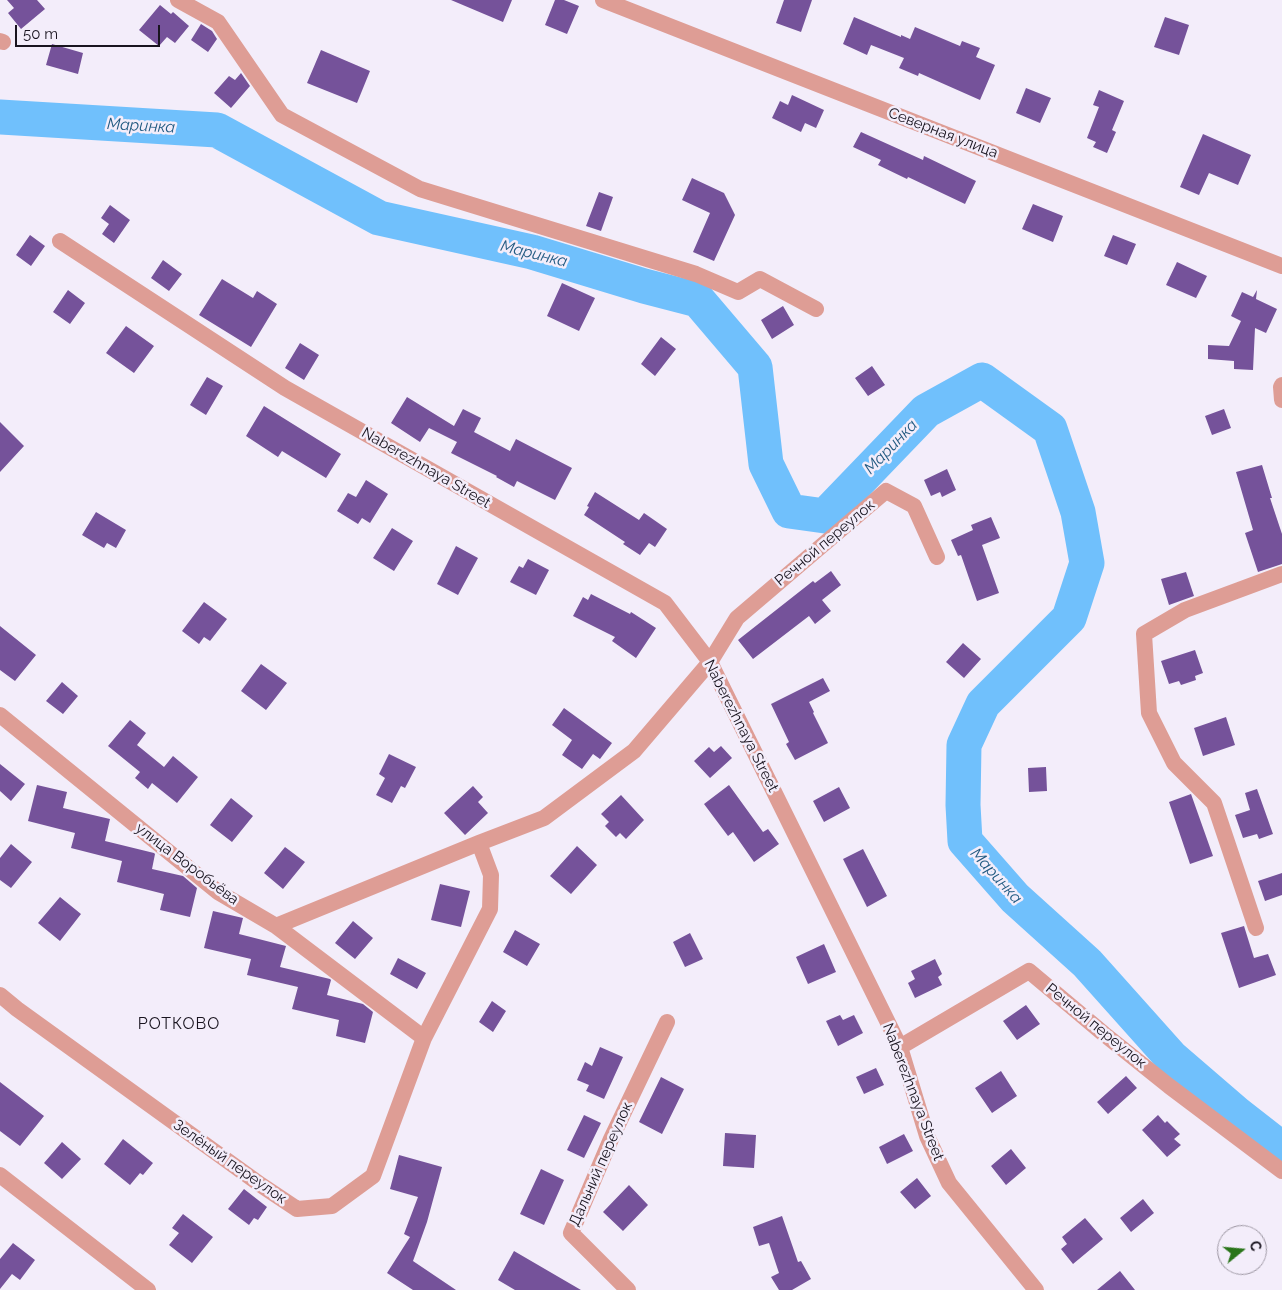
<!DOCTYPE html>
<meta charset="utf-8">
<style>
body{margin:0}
#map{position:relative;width:1282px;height:1290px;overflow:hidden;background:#f3edfa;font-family:Raleway,sans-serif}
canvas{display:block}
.north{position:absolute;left:1217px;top:1225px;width:50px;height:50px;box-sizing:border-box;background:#f3edfa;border:1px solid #9c96a2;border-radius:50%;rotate:73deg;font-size:14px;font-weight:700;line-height:20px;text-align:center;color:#19141f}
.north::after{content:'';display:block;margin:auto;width:18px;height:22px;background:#2a751a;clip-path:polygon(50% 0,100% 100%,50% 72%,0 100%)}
.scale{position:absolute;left:15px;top:25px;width:145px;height:22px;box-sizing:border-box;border:2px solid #19141f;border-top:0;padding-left:6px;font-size:15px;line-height:18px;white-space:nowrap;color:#19141f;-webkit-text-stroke:4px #f3edfa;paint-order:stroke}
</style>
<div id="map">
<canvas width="1282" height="1290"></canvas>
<div class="north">С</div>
<div class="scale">50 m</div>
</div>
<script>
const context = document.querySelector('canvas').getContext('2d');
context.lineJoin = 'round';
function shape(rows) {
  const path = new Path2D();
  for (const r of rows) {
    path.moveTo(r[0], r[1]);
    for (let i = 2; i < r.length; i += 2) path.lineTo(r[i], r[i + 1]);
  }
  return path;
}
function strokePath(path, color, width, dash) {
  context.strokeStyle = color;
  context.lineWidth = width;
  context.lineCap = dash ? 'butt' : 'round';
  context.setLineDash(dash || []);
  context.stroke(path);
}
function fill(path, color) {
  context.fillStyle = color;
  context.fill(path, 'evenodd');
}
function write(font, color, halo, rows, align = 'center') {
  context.font = font + ' Raleway,sans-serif';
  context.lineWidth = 5;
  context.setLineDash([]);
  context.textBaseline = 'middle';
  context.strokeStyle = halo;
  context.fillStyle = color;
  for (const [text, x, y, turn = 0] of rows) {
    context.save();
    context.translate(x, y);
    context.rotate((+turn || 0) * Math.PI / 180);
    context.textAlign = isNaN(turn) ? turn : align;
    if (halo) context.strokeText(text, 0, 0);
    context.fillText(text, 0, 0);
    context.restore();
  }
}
const river = shape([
 [0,117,217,130,379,218,532,252,644,286,698,300,755,367,766,464,789,511,825,516,926,411,982,380,1050,429,1078,512,1087,563,1069,618,983,704,964,745,963,805,965,841,1015,898,1087,963,1171,1057,1236,1113,1282,1149]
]);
const building = shape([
 [7,0,37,0,45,9,21,29,8,13,14,8],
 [451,0,512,0,503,22],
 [555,0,564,0,579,6,567,34,545,25],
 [784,0,812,0,801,32,776,23],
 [160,5,171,14,173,12,189,26,175,43,167,37,159,46,139,30],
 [854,17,901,37,901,35,910,39,915,27,960,46,962,41,980,48,976,57,995,65,980,100,919,73,918,76,899,68,904,58,871,45,867,55,843,44],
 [1165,17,1189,25,1179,55,1154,47],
 [201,24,212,31,217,39,208,52,191,40],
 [52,44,83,53,78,74,46,65],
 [321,50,370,71,357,103,307,83],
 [241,73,250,86,231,108,214,93,229,76,235,80],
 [1026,88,1051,98,1040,123,1016,113],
 [1099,90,1124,101,1112,130,1116,132,1107,153,1093,147,1096,142,1087,138,1099,107,1093,105],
 [792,95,824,110,816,128,805,123,801,132,772,118,780,101,788,105],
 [861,132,923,160,924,156,976,181,965,204,908,177,907,179,878,165,881,160,853,147],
 [1203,134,1251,155,1238,185,1209,173,1199,195,1180,187],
 [692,178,724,193,735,215,714,261,693,252,710,213,682,200],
 [599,192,613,197,601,231,586,226],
 [1033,204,1063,216,1053,242,1022,229],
 [110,205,130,220,114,243,102,234,109,224,101,218],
 [30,235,45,246,31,266,16,255],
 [1113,235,1136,244,1127,265,1104,256],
 [163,260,182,274,169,291,151,278],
 [1177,262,1207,276,1196,298,1166,285],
 [222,279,253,298,257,291,277,304,251,347,199,315],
 [562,283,595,298,579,331,547,316],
 [68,290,85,303,70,324,53,312],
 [1257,290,1256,299,1277,309,1266,333,1255,328,1253,370,1234,369,1234,361,1208,359,1208,345,1229,346,1241,321,1231,316,1242,292,1253,297],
 [783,306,794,325,772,339,761,320],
 [126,326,154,346,134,373,106,353],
 [661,337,676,349,655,376,641,364],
 [300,343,319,355,304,380,285,368],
 [872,366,885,385,868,396,855,378],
 [207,377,223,386,206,415,190,405],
 [407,397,454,426,463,409,481,418,474,432,510,451,516,439,572,468,555,500,517,481,514,487,496,477,497,476,451,453,457,442,429,428,420,442,391,423],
 [264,406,341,454,326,478,282,451,278,457,246,436],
 [1224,409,1231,428,1212,435,1205,416],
 [0,422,24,446,0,472],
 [1262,465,1272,498,1270,498,1282,534,1282,564,1258,572,1245,533,1253,530,1236,472],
 [947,469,956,490,942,497,940,492,931,496,924,480],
 [366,480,388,494,370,523,362,518,358,524,337,511,348,493,356,497],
 [595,492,639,520,644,513,667,529,655,547,649,543,640,555,623,544,625,542,584,515,589,507,587,506],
 [96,512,126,530,116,548,107,543,104,548,82,535],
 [991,517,1000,538,982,545,999,593,977,601,961,555,958,556,951,540,973,530,971,525],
 [392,528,413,541,394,571,373,558],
 [456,546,478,558,458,595,437,584],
 [528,559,549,570,536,595,510,582,519,566,523,568],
 [831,571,841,585,822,600,831,611,815,624,809,616,753,659,738,640,813,581,815,583],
 [1186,572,1194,596,1169,605,1161,579],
 [591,594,630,614,631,612,656,628,636,658,612,641,615,637,573,616,583,597,588,600],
 [204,602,227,619,210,641,204,637,199,644,182,631],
 [0,626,36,655,15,681,0,670],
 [963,643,981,659,964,678,946,662],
 [1195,650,1203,673,1195,676,1196,680,1181,685,1179,681,1169,684,1161,661],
 [261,664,287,683,266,710,241,691],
 [823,678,830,691,809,702,814,712,813,713,828,743,795,760,786,744,789,742,771,704],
 [62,682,78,696,63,714,46,701],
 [564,708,612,743,600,759,593,754,582,769,562,755,572,740,552,725],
 [1226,717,1235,745,1203,756,1194,728],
 [130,720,146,733,137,745,164,767,173,756,198,777,177,803,152,783,148,789,135,778,140,772,108,746],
 [721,746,732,758,710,778,694,761,709,747,714,752],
 [389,754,416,767,405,788,401,786,392,803,376,795,385,778,379,774],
 [0,764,25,784,11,801,0,791],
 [1046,767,1047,791,1029,792,1028,768],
 [37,785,67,792,63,808,110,819,105,841,154,853,155,854,152,869,183,876,197,888,190,917,160,910,164,894,117,882,122,861,71,848,75,833,28,821],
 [729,785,763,832,768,829,779,844,754,862,733,832,728,836,704,804],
 [473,786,483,797,478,802,488,813,465,835,444,813],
 [839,787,850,808,824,822,813,801],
 [1257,789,1273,834,1259,839,1257,834,1243,838,1235,815,1250,810,1245,793],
 [1191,794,1213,856,1190,864,1169,802],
 [621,795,644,820,626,839,620,833,616,837,605,826,609,822,601,814],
 [231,798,253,816,232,842,210,825],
 [11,844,32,862,11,888,0,880,0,858],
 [577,846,597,865,571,894,550,876],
 [285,847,305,862,283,889,264,873],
 [863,849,887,896,867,907,843,859],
 [1282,873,1282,895,1265,901,1258,881],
 [440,884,470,891,461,927,431,920],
 [60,897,81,914,60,941,38,923],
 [213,911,243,918,239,934,286,946,280,967,330,979,331,980,327,995,363,1004,373,1012,365,1043,336,1036,339,1020,292,1009,298,987,247,975,251,959,204,948],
 [353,921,373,938,355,959,335,943],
 [1244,926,1254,958,1268,954,1276,975,1239,988,1221,933],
 [515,930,540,944,527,966,503,952],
 [690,933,703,959,685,967,673,942],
 [824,944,836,972,808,984,796,957],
 [398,958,426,973,417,989,390,974],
 [935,959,942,974,938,977,942,985,915,998,908,983,915,979,911,971],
 [492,1001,506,1011,493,1032,479,1022],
 [1026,1005,1040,1024,1017,1040,1003,1021],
 [840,1015,843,1020,854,1015,863,1033,838,1046,826,1021],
 [600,1047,623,1057,604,1099,586,1091,589,1085,577,1080,585,1062,592,1066],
 [876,1068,884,1085,864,1094,856,1077],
 [1001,1071,1017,1096,992,1113,975,1088],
 [1126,1076,1137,1088,1108,1114,1097,1102],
 [661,1077,684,1089,662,1134,639,1122],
 [0,1082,44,1116,20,1146,0,1131],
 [584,1115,601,1123,584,1158,567,1150],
 [1158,1115,1165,1123,1167,1121,1180,1134,1174,1139,1181,1145,1167,1157,1142,1130],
 [725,1133,756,1135,754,1168,723,1166],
 [904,1134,913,1151,887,1164,879,1147],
 [123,1139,153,1163,143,1175,140,1173,130,1185,104,1164],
 [62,1142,81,1159,62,1179,44,1163],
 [1011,1149,1026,1168,1006,1185,991,1166],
 [399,1155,442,1167,427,1222,413,1261,456,1290,413,1290,387,1273,410,1237,404,1234,418,1197,390,1189],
 [541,1169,564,1180,544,1225,520,1214],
 [917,1178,931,1196,915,1209,900,1192],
 [629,1185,648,1205,623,1231,603,1212],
 [244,1189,267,1207,258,1220,254,1218,249,1225,228,1209],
 [1143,1199,1154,1213,1131,1232,1120,1218],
 [183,1214,213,1237,192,1263,169,1245,179,1233,172,1228],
 [782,1216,798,1262,801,1261,811,1279,792,1290,779,1290,771,1277,779,1273,769,1243,759,1246,753,1227],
 [1085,1218,1103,1239,1073,1264,1061,1249,1067,1244,1062,1237],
 [13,1243,35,1260,20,1280,12,1274,0,1289,0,1259],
 [514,1251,581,1290,515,1290,498,1280],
 [1120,1271,1135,1290,1097,1290]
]);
const minor = shape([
 [178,0,218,22,282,115,420,189,696,274,738,292,760,279,816,309],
 [603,0,1282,266],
 [0,41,3,42],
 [60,241,285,388,665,603,710,662,900,1047,927,1136,949,1183,1036,1290],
 [1282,385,1281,387,1282,400],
 [0,715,218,892,276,926,479,843,544,818,634,751,710,662,737,618,886,491,914,506,937,557],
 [276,926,424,1038],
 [1256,928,1214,803,1174,763,1149,713,1144,634,1185,610,1282,574],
 [0,995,17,1009,261,1185,297,1209,332,1206,373,1176,424,1038,490,909,491,875,479,843],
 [900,1047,1029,971,1104,1034,1169,1086,1282,1171],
 [0,1175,148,1290],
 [628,1290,571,1233,611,1139,667,1022]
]);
const streetNames = [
 ["Северная улица",943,133,21],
 ["Naberezhnaya Street",426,468,30],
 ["Речной переулок",825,543,-40],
 ["Naberezhnaya Street",741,726,63],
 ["улица Воробьёва",187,864,37],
 ["Речной переулок",1096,1026,39],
 ["Naberezhnaya Street",913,1092,69],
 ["Зелёный переулок",230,1162,35],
 ["Дальний переулок",601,1164,-66]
];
const waterNames = [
 ["Маринка",141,126,3],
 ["Маринка",534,254,14],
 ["Маринка",891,447,-46],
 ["Маринка",996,876,48]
];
const neighbourhoodNames = [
 ["РОТКОВО",179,1024]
];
strokePath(river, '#70c0fc', 35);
fill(building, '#75529a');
strokePath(minor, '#de9d95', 16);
write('15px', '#19141f', '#f3edfa', streetNames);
write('italic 16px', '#205981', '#f3edfa', waterNames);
context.letterSpacing = '1px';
write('16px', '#19141f', '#f3edfa', neighbourhoodNames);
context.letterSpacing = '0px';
</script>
